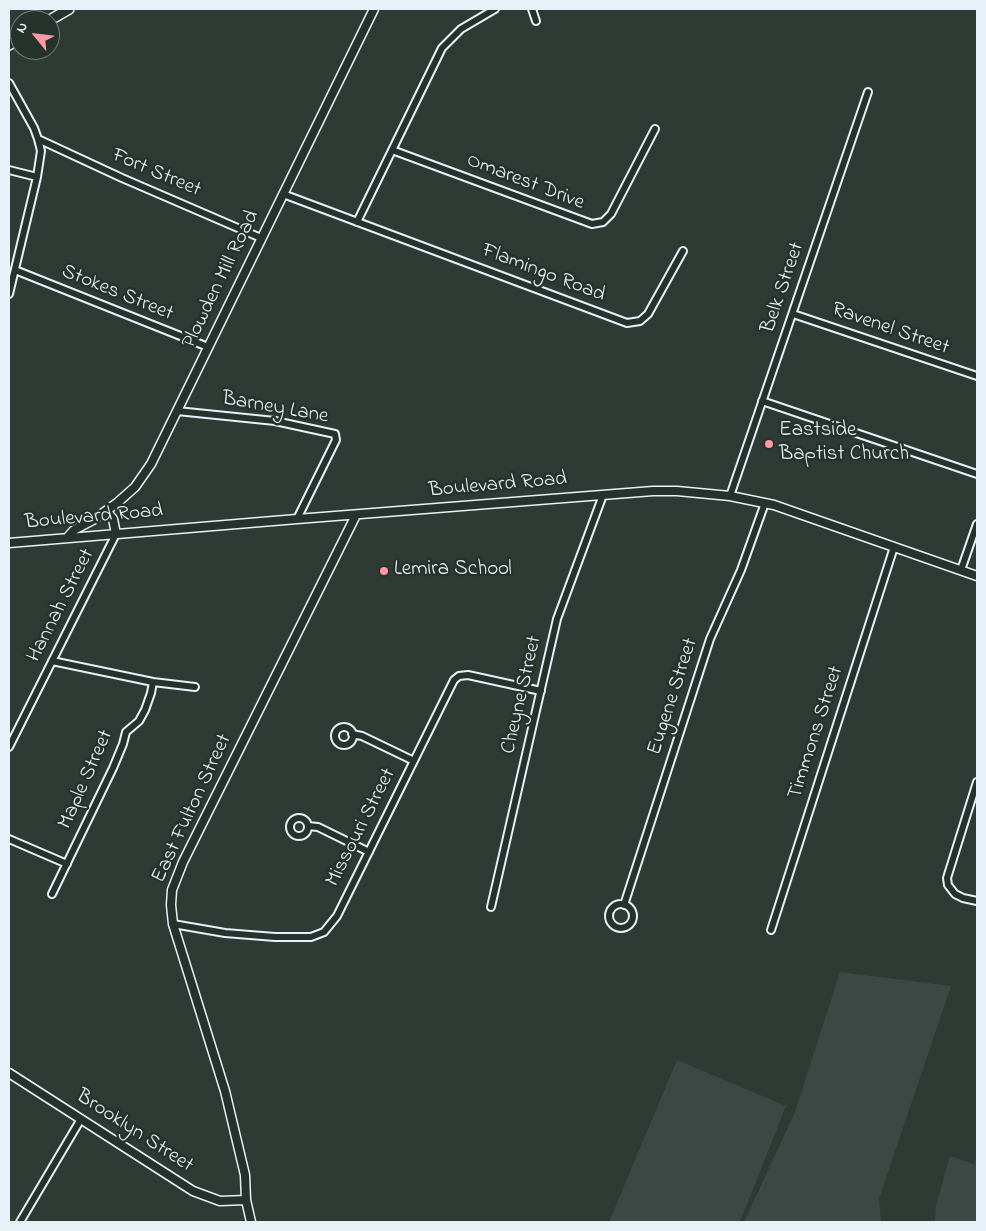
<!DOCTYPE html>
<style>
body{margin:0}
#map{position:relative;width:986px;height:1231px;overflow:hidden;background:#2e3b35;font-family:"Indie Flower",sans-serif}
canvas{display:block}
.frame{position:absolute;inset:0;border:10px solid #e8f1f8;pointer-events:none}
.north{position:absolute;left:10px;top:10px;width:50px;height:50px;box-sizing:border-box;background:#26332d;border:1px solid #747f7e;border-radius:50%;rotate:299deg;font-size:14px;font-weight:700;line-height:20px;text-align:center;color:#e8f1f8}
.north::after{content:'';display:block;margin:auto;width:18px;height:22px;background:#ff9aa2;clip-path:polygon(50% 0,100% 100%,50% 72%,0 100%)}
</style>
<div id="map">
<canvas width="986" height="1231"></canvas>
<div class="frame"></div>
<div class="north">N</div>
</div>
<script>
const context = document.querySelector('canvas').getContext('2d');
context.lineJoin = 'round';
function fill(path, color) {
  context.fillStyle = color;
  context.fill(path, 'evenodd');
}
function shape(rows) {
  const path = new Path2D();
  for (const r of rows) {
    if (r.length === 3) {
      path.moveTo(r[0] + r[2], r[1]);
      path.arc(r[0], r[1], r[2], 0, 2 * Math.PI);
      continue;
    }
    path.moveTo(r[0], r[1]);
    for (let i = 2; i < r.length; i += 2) path.lineTo(r[i], r[i + 1]);
  }
  return path;
}
function strokePath(path, color, width, dash) {
  context.strokeStyle = color;
  context.lineWidth = width;
  context.lineCap = dash ? 'butt' : 'round';
  context.setLineDash(dash || []);
  context.stroke(path);
}
function write(font, color, halo, rows, align = 'center') {
  context.font = font + ' "Indie Flower",sans-serif';
  context.lineWidth = 5;
  context.setLineDash([]);
  context.textBaseline = 'middle';
  context.strokeStyle = halo;
  context.fillStyle = color;
  for (const [text, x, y, turn = 0] of rows) {
    context.save();
    context.translate(x, y);
    context.rotate((+turn || 0) * Math.PI / 180);
    context.textAlign = isNaN(turn) ? turn : align;
    if (halo) context.strokeText(text, 0, 0);
    context.fillText(text, 0, 0);
    context.restore();
  }
}
const built = shape([
 [840,972,951,986,879,1199,881,1222,744,1222,795,1112],
 [677,1060,786,1106,740,1222,609,1222],
 [950,1156,974,1164,977,1157,977,1222,935,1222,936,1205]
]);
const minor = shape([
 [532,9,536,21],
 [9,83,34,128,38,139,122,178,261,238],
 [392,150,592,224,603,222,611,214,655,129],
 [9,170,37,177],
 [283,194,627,323,640,321,648,314,683,251],
 [357,222,442,48,461,29,495,9],
 [15,270,208,347],
 [9,294,37,177,41,151,38,139],
 [793,314,977,376],
 [762,401,977,474],
 [177,411,275,421,335,434,336,440,297,519],
 [730,496,868,92],
 [961,570,977,524],
 [52,661,153,682,195,687],
 [344,736,9],
 [352,734,362,736,414,761],
 [9,747,116,534],
 [977,782,947,878,948,885,955,894,963,898,977,901],
 [299,827,9],
 [308,826,318,827,369,852],
 [9,839,67,864],
 [52,894,113,768,123,744,126,732,139,721,145,710,151,693,153,682],
 [621,916,12],
 [624,905,710,639,741,570,765,503],
 [491,907,557,619,603,495],
 [173,924,225,933,275,937,311,937,324,932,337,916,454,680,459,676,468,675,541,691],
 [771,930,894,547],
 [20,1222,81,1119]
]);
const tertiary = shape([
 [106,511,113,519,116,534],
 [67,538,74,530,93,520,117,503,135,487,151,464,374,9],
 [9,543,297,519,653,491,677,491,730,496,774,505,977,576],
 [9,1073,193,1191,220,1201,246,1200],
 [251,1222,246,1200,245,1175,225,1091,173,924,171,905,172,890,183,862,356,515]
]);
const secondary = shape([
 [50,20,69,9],
 [9,45,20,38]
]);
const markers = [
 [769,444,5,"#ff9aa2"],
 [384,571,5,"#ff9aa2"]
];
const streetNames = [
 ["Fort Street",156,174,23],
 ["Omarest Drive",525,183,21],
 ["Flamingo Road",543,274,21],
 ["Plowden Mill Road",222,280,-64],
 ["Belk Street",784,288,-71],
 ["Stokes Street",117,294,22],
 ["Ravenel Street",890,330,19],
 ["Barney Lane",275,409,10],
 ["Boulevard Road",498,486,-5],
 ["Boulevard Road",94,518,-5],
 ["Hannah Street",62,606,-63],
 ["Cheyne Street",523,695,-77],
 ["Eugene Street",674,697,-72],
 ["Timmons Street",817,733,-72],
 ["Maple Street",87,780,-66],
 ["East Fulton Street",193,809,-65],
 ["Missouri Street",362,828,-63],
 ["Brooklyn Street",134,1132,33]
];
const poiNames = [
 ["Eastside",779,432],
 ["Baptist Church",779,456],
 ["Lemira School",394,571]
];
fill(built, '#3b4843');
strokePath(minor, '#e8f1f8', 10);
strokePath(tertiary, '#e8f1f8', 11);
strokePath(secondary, '#e8f1f8', 12);
strokePath(minor, '#26332d', 6);
strokePath(tertiary, '#26332d', 8);
strokePath(secondary, '#26332d', 9);
for (const [x, y, r, color] of markers) {
  const dot = new Path2D();
  dot.arc(x, y, r, 0, 2 * Math.PI);
  context.fillStyle = color;
  context.fill(dot);
  strokePath(dot, '#26332d', 2);
}
write('21px', '#e8f1f8', '#26332d', streetNames);
write('21px', '#e8f1f8', '#26332d', poiNames, 'left');
</script>
